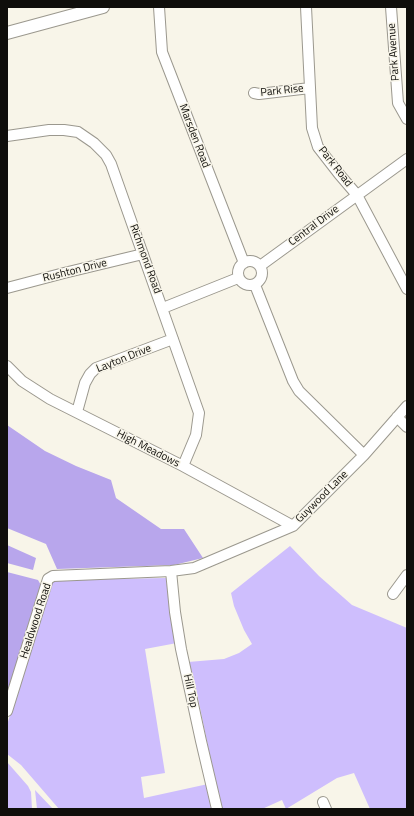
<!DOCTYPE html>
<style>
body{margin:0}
#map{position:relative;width:414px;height:816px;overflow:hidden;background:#f8f5e9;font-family:"Titillium Web",sans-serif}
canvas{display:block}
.frame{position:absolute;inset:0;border:8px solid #0f0e0b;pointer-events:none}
</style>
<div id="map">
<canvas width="414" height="816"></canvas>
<div class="frame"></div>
</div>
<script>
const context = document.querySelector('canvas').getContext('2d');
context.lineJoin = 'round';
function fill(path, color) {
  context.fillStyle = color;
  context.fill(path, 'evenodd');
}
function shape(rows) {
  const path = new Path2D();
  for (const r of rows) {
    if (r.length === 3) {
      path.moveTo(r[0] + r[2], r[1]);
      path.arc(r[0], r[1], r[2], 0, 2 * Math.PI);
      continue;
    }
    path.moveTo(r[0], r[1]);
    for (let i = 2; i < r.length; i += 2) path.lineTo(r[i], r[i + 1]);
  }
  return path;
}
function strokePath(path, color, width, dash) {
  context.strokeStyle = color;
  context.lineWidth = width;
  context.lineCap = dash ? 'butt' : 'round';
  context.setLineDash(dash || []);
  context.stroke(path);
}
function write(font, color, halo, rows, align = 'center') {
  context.font = font + ' "Titillium Web",sans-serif';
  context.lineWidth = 3;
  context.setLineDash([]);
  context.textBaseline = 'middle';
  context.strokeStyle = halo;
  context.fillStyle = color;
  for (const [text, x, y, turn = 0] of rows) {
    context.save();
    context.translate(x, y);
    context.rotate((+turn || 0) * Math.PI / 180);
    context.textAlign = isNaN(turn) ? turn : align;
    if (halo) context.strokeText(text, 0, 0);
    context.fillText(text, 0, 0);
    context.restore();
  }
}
const green = shape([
 [290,546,319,576,352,605,407,628,407,809,370,809,354,773,337,778,286,809,282,800,262,809,221,809,193,674,188,662,224,659,239,653,252,644,244,630,234,606,231,593],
 [166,578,171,615,177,643,145,649,165,773,141,777,144,798,208,784,214,809,59,809,21,765,7,754,7,725,51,582,58,580],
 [7,762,28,786,31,792,32,809,7,809],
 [35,790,53,809,37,809]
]);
const forest = shape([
 [7,425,45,451,76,466,111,480,116,498,161,529,184,529,203,558,174,565,57,569,46,544,7,528],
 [7,545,36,558,33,570,7,563],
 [7,572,38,580,42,587,7,699]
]);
const minor = shape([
 [159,7,162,52,244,263],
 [306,7,312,128,318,147,339,174,357,195,407,289],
 [391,7,398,103,407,119],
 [254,93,259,94,310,88],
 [7,136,49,130,64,130,78,132,94,143,106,155,111,164,199,413,196,435,183,466],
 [250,273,12],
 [260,266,407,159],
 [255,285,293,381,299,391,364,455],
 [7,288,64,273,143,254],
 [163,308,238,278],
 [7,366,22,381,50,399,183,466,293,526],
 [77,412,85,383,90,374,96,368,173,339],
 [397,417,407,427],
 [171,571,175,612,181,649,201,741,217,809],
 [393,594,407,575],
 [7,711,48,579,53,576,171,571,194,568,293,526,364,455,407,406],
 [323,802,326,809]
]);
const tertiary = shape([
 [7,33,103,7]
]);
const streetNames = [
 ["Park Avenue",394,52,-94],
 ["Park Rise",282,91,-6],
 ["Marsden Road",194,136,69],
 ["Park Road",335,167,52],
 ["Central Drive",314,226,-37],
 ["Richmond Road",145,259,70],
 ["Rushton Drive",75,271,-14],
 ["Layton Drive",124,359,-22],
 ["High Meadows",148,449,27],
 ["Guywood Lane",322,497,-45],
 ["Healdwood Road",36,621,-72],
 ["Hill Top",190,691,78]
];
fill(green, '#cebefd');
fill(forest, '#b8a6ec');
strokePath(minor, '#9b988e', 12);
strokePath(tertiary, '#9b988e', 14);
strokePath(minor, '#fff', 10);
strokePath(tertiary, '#fff', 12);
write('11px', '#0f0e0b', '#f8f5e9', streetNames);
</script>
